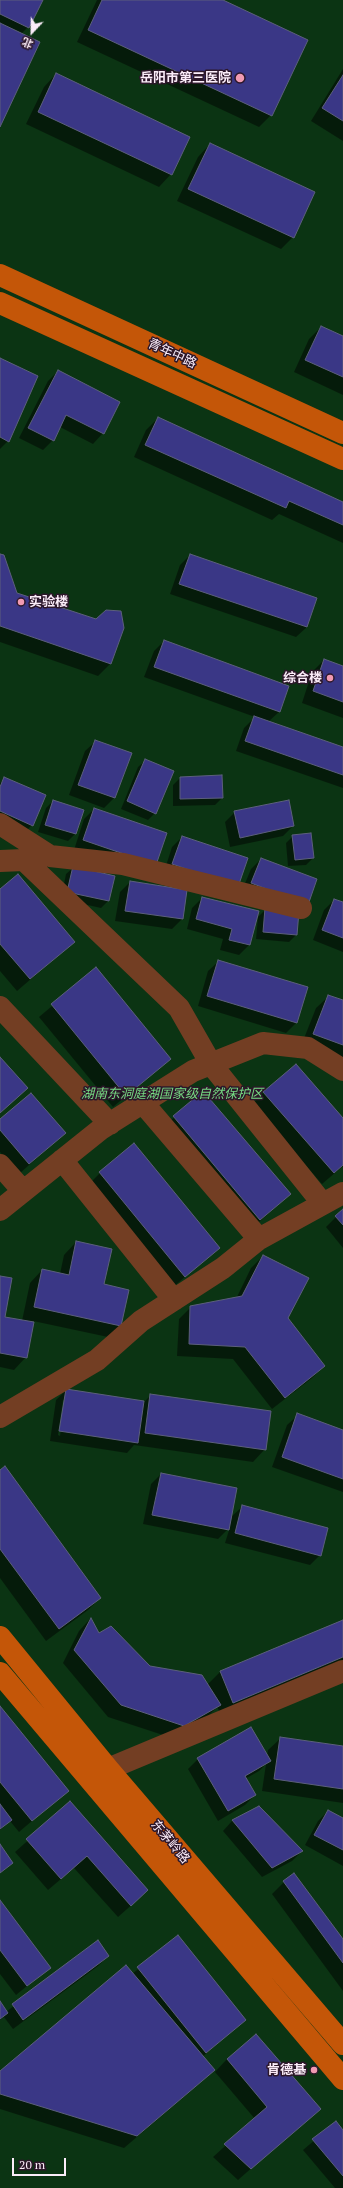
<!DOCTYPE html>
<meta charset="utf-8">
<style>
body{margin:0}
#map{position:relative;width:343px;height:2188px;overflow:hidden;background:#2c172a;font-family:"PT Serif","Noto Sans SC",serif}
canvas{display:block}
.north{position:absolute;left:12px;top:12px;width:40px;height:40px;-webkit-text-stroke:3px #2c172a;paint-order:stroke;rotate:202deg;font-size:11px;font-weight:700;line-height:16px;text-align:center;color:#fbedf9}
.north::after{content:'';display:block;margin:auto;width:14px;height:18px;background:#fbedf9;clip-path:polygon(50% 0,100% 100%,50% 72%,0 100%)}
.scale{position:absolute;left:12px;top:2158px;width:54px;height:18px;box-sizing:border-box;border:2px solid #fbedf9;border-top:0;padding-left:5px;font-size:12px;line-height:14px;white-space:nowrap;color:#fbedf9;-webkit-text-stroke:3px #2c172a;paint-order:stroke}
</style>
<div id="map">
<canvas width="343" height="2188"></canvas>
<div class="north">北</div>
<div class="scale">20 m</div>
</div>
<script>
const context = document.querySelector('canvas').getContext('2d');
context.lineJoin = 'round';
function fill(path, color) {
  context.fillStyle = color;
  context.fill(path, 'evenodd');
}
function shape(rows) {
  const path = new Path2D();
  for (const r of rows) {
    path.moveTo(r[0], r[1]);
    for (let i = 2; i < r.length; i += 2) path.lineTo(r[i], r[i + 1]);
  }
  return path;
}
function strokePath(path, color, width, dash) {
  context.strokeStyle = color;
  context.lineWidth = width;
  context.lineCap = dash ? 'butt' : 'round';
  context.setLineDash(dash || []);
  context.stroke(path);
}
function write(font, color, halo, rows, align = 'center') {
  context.font = font + ' "PT Serif","Noto Sans SC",serif';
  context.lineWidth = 3;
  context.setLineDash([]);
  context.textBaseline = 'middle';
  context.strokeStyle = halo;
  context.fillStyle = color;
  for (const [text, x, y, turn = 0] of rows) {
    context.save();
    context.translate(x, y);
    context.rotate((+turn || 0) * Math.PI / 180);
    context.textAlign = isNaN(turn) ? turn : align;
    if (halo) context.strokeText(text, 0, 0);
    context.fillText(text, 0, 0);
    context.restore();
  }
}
const green = shape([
 [0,0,343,0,343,2188,0,2188]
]);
const shadow = shape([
 [0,0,42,0,28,27,21,34,0,124],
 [97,0,220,0,271,115,259,127,77,42],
 [343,69,343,141,311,121],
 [56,74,171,174,159,187,26,124,44,87],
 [210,144,293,237,281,249,177,201,198,157],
 [321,327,343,337,343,395,294,372,309,339],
 [0,359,8,441,0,449],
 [58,371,119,402,103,433,93,444,60,427,53,440,43,450,19,438,48,381],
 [158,418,343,503,343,543,279,514,272,520,134,457,146,430],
 [0,555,16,594,123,628,110,664,98,676,0,642],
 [190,555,316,598,307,627,296,637,170,594,180,565],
 [164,641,288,686,279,712,268,722,343,748,343,788,236,751,244,728,255,717,144,677,154,651],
 [324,660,343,667,343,718,302,703,312,672],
 [96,741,131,754,114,798,104,808,69,795,85,751],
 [146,760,155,813,148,820,121,809,138,767],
 [5,778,32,825,22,835,0,826,0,783],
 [180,778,222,798,215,805,173,806,173,785],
 [53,801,75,834,68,841,38,832,46,808],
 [94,809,155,864,74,850,84,819],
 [235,812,293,826,283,836,230,847,225,822],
 [293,836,313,858,306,865,288,866,286,843],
 [182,837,227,896,163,875,172,847],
 [261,859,298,913,296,935,289,942,256,939,258,917,266,909,241,893,251,869],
 [74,867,108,901,101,908,61,899,66,874],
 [130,882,186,891,182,919,172,929,115,921,120,892],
 [0,890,74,942,17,991,0,971],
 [202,898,258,912,249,945,239,955,220,950,223,939,187,929,192,908],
 [334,900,343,903,343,952,313,940,324,910],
 [219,961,296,1023,286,1033,198,1006,208,971],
 [96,969,170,1059,113,1107,39,1017],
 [329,996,343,1002,343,1062,301,1046,316,1008],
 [203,1092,290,1194,248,1232,161,1129],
 [264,1092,343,1119,343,1166,322,1184,252,1104],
 [0,1120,65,1133,19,1174,0,1152],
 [100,1173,219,1248,172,1288,88,1185],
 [343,1210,343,1248,326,1227],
 [76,1242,103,1285,120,1325,108,1337,33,1321,26,1357,14,1370,0,1367,0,1277,4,1318,22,1321,30,1283,42,1270,60,1274,64,1255],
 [263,1256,287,1319,324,1366,312,1378,272,1409,233,1359,177,1356,179,1319,191,1307,236,1299,251,1268],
 [66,1390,144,1402,151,1395,265,1449,253,1462,134,1445,127,1453,50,1441,56,1400],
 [63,1400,65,1400,60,1436,58,1435],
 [298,1415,343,1431,343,1492,272,1467,287,1425],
 [0,1471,100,1598,88,1610,46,1641,0,1578],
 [161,1474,229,1522,231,1522,232,1516,243,1506,320,1555,310,1565,225,1543,230,1527,218,1539,143,1524,151,1484],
 [90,1619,99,1634,150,1667,207,1685,220,1672,343,1621,343,1664,221,1714,217,1707,207,1717,172,1738,108,1717,63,1663,79,1631],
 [0,1708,67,1791,19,1832,10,1821,0,1830],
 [281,1738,343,1747,343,1803,262,1791,266,1764,259,1771,245,1779,255,1795,245,1805,218,1821,188,1769,198,1759,267,1757,268,1750],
 [70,1803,135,1902,118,1917,74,1868,48,1890,15,1852],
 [259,1808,302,1851,292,1861,262,1877,223,1831,232,1821],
 [328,1811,343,1819,343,1866,305,1845,318,1821],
 [284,1882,343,1941,343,1991,272,1894],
 [0,1902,49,1968,16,1995,0,1974],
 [178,1937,245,2020,202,2057,213,2070,201,2082,124,2148,0,2109,0,2073,132,1974],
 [97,1942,108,1956,98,1966,13,2029,4,2017,0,2020,0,2002,6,2012],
 [227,2059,320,2108,238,2180,213,2157,255,2119,215,2072],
 [336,2122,343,2131,343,2188,335,2188,303,2150]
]);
const building = shape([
 [0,0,43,0,29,28,0,14,0,0],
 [102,0,223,0,308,40,272,116,88,30,102,0],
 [0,23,40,42,0,127,0,23],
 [56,73,190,137,172,175,38,112,56,73],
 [343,75,343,121,322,108,343,75],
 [210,143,315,192,294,238,188,189,210,143],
 [321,326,343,336,343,377,305,360,321,326],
 [0,358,38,376,9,442,0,437,0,358],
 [58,370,120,402,104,434,66,415,54,441,28,428,58,370],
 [158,417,343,502,343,525,289,501,286,508,145,445,158,417],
 [0,554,4,555,17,593,96,619,106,610,121,611,124,628,111,664,0,626,0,554],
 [190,554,317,598,307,627,179,584,190,554],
 [164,640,289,686,280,712,154,667,164,640],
 [324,659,343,666,343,702,313,691,324,659],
 [254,716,343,747,343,775,245,741,254,716],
 [95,740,132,753,115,798,78,785,95,740],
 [145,759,174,771,156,814,127,801,145,759],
 [222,775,223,798,180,799,180,777,222,775],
 [4,777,46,795,33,826,0,811,0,787,4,777],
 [53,800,84,810,76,834,45,825,53,800],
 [289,800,294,826,240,838,234,811,289,800],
 [94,808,167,833,156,865,83,840,94,808],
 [311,833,314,858,295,860,292,835,311,833],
 [182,836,248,858,238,887,172,864,182,836],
 [261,858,317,879,308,905,251,883,261,858],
 [73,866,115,876,109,901,67,892,73,866],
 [18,874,75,942,30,979,0,944,0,889,18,874],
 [130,881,187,890,183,919,125,911,130,881],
 [202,897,259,911,250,945,229,940,232,929,196,919,202,897],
 [334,899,343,902,343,938,322,930,334,899],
 [265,908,299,911,297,935,263,932,265,908],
 [218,960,308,987,297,1023,207,996,218,960],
 [96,967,171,1059,126,1096,51,1004,96,967],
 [328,995,343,1000,343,1045,313,1034,328,995],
 [0,1057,28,1088,0,1113,0,1057],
 [296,1064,343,1118,343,1165,334,1173,263,1092,296,1064],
 [203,1091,291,1194,260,1220,173,1116,203,1091],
 [31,1093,66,1133,29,1164,0,1130,0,1119,31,1093],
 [134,1143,220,1248,185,1277,99,1172,134,1143],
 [343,1209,343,1225,335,1216,343,1209],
 [76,1241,112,1249,104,1284,129,1290,121,1326,34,1307,42,1269,69,1275,76,1241],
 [263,1255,309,1278,288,1318,325,1366,285,1398,245,1347,189,1344,190,1306,242,1296,263,1255],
 [0,1276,12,1278,5,1317,34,1322,27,1358,0,1353,0,1276],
 [66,1389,144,1401,138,1443,59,1431,66,1389],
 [150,1394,271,1411,266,1450,145,1433,150,1394],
 [297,1413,343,1430,343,1479,282,1457,297,1413],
 [5,1466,101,1598,59,1629,0,1549,0,1470,5,1466],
 [161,1473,237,1488,229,1530,152,1515,161,1473],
 [242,1505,328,1528,321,1556,235,1533,242,1505],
 [91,1618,99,1633,111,1626,150,1666,202,1675,221,1705,184,1726,121,1705,74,1650,91,1618],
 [343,1620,343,1657,233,1703,220,1671,343,1620],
 [0,1706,69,1791,32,1821,0,1782,0,1706],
 [251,1727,271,1761,245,1776,256,1795,228,1811,197,1758,251,1727],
 [280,1737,343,1746,343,1789,274,1779,280,1737],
 [70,1801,148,1890,131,1906,87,1856,61,1879,26,1839,70,1801],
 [0,1804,12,1820,0,1829,0,1804],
 [259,1806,303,1851,272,1868,232,1820,259,1806],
 [328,1810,343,1818,343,1850,314,1835,328,1810],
 [0,1844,13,1863,0,1873,0,1844],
 [294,1873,343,1939,343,1963,283,1881,294,1873],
 [0,1900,51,1968,27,1986,0,1950,0,1900],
 [178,1935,246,2020,206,2053,137,1967,178,1935],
 [98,1940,109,1956,23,2020,12,2004,98,1940],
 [126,1965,215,2070,137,2136,0,2094,0,2071,126,1965],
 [0,2001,8,2013,0,2019,0,2001],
 [256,2034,321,2109,251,2169,224,2144,267,2107,227,2059,256,2034],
 [336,2121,343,2130,343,2176,312,2139,336,2121]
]);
const minor = shape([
 [0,824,50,856,123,864,301,908],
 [0,861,24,860,179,1008,211,1064,323,1204],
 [0,1007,110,1124],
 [143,1103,259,1239],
 [62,1160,174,1300],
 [0,1165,23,1191],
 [0,1210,101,1129,193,1071,263,1043,308,1048,343,1070],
 [0,1417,97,1360,141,1321,223,1268,259,1239,343,1193],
 [108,1769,343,1671]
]);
const major = shape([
 [0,275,343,433],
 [0,303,343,459],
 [0,1637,108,1769,343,2044],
 [0,1673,343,2079]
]);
const markers = [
 [240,78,5,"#f19ab2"],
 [21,602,4,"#f19ab2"],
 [330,678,4,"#f19ab2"],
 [314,2070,4,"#f19ab2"]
];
const poiNames = [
 ["岳阳市第三医院",231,78],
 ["实验楼",29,602,"left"],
 ["综合楼",322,678],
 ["肯德基",306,2070]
];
const streetNames = [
 ["青年中路",172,354,25],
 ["东茅岭路",170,1842,50]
];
const parkNames = [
 ["湖南东洞庭湖国家级自然保护区",172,1094]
];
fill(green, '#0b3413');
fill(shadow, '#0007');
fill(building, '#3a3786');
strokePath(building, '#5c5f7c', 1);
strokePath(minor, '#733e23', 22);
strokePath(major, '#c45608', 22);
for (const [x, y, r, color] of markers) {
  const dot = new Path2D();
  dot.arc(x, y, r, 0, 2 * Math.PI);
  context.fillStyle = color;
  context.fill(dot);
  strokePath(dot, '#2c172a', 1.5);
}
write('bold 13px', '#fbedf9', '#2c172a', poiNames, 'right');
write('13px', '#fbedf9', '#2c172a', streetNames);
write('italic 13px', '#76dc83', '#2c172a', parkNames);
</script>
